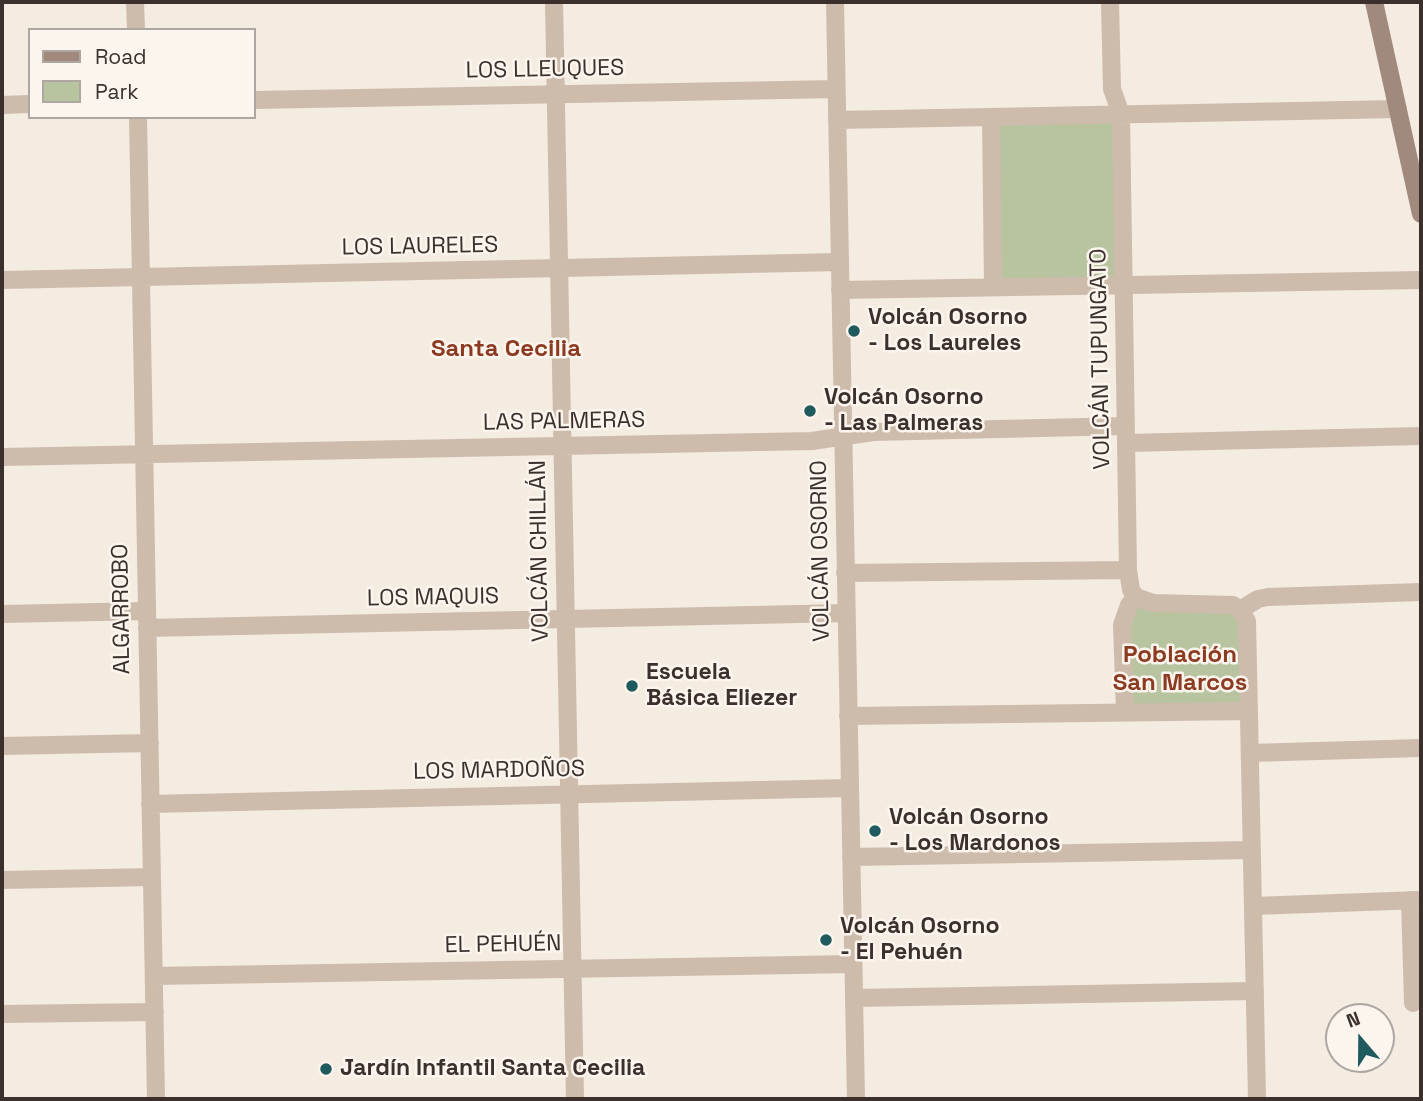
<!DOCTYPE html>
<meta charset="utf-8">
<style>
body{margin:0}
#map{position:relative;width:1423px;height:1101px;overflow:hidden;background:#f4ebe1;font-family:"Space Grotesk",sans-serif}
canvas{display:block}
.frame{position:absolute;inset:0;border:4px solid #3b302b;pointer-events:none}
.legend{position:absolute;left:28px;top:28px;width:228px;height:91px;box-sizing:border-box;background:#fbf5ee;border:2px solid #aea6a0;margin:0;padding:9px 12px;list-style:none;font-size:21px;color:#3b302b}
.legend li{display:flex;align-items:center;gap:14px;height:35px}
.legend b{width:35px;border:2px solid #aea6a0}
.north{position:absolute;left:1325px;top:1003px;width:70px;height:70px;box-sizing:border-box;background:#fbf5ee;border:2px solid #aea6a0;border-radius:50%;rotate:340deg;font-size:19px;font-weight:700;line-height:28px;text-align:center;color:#3b302b}
.north::after{content:'';display:block;margin:auto;width:24px;height:32px;background:#1f5a5e;clip-path:polygon(50% 0,100% 100%,50% 72%,0 100%)}
</style>
<div id="map">
<canvas width="1423" height="1101"></canvas>
<div class="frame"></div>
<ul class="legend">
<li><b style="height:9px;background:#a18a7d"></b>Road</li>
<li><b style="height:19px;background:#b8c4a0"></b>Park</li>
</ul>
<div class="north">N</div>
</div>
<script>
const context = document.querySelector('canvas').getContext('2d');
context.lineJoin = 'round';
function fill(path, color) {
  context.fillStyle = color;
  context.fill(path, 'evenodd');
}
function shape(rows) {
  const path = new Path2D();
  for (const r of rows) {
    path.moveTo(r[0], r[1]);
    for (let i = 2; i < r.length; i += 2) path.lineTo(r[i], r[i + 1]);
  }
  return path;
}
function strokePath(path, color, width, dash) {
  context.strokeStyle = color;
  context.lineWidth = width;
  context.lineCap = dash ? 'butt' : 'round';
  context.setLineDash(dash || []);
  context.stroke(path);
}
function write(font, color, halo, rows, align = 'center') {
  context.font = font + ' "Space Grotesk",sans-serif';
  context.lineWidth = 5;
  context.setLineDash([]);
  context.textBaseline = 'middle';
  context.strokeStyle = halo;
  context.fillStyle = color;
  for (const [text, x, y, turn = 0] of rows) {
    context.save();
    context.translate(x, y);
    context.rotate((+turn || 0) * Math.PI / 180);
    context.textAlign = isNaN(turn) ? turn : align;
    if (halo) context.strokeText(text, 0, 0);
    context.fillText(text, 0, 0);
    context.restore();
  }
}
const green = shape([
 [1119,116,1122,283,995,285,993,119],
 [1137,600,1239,611,1247,708,1127,710,1125,627]
]);
const street = shape([
 [135,2,136,30],
 [554,2,575,1099],
 [835,2,856,1099],
 [1110,2,1112,89,1121,114,1128,570,1131,590,1136,597],
 [254,100,836,89],
 [2,105,30,104],
 [138,117,156,1099],
 [991,117,993,287],
 [837,120,1398,109],
 [2,280,840,262],
 [840,290,1421,280],
 [1127,443,1421,436],
 [2,457,812,441,873,432,1126,426],
 [845,573,1128,570],
 [1136,597,1153,603,1233,605,1240,610,1247,621,1257,1099],
 [1240,610,1258,599,1268,597,1421,592],
 [2,614,147,611],
 [147,628,846,613],
 [1125,712,1122,625,1129,605,1136,597],
 [848,716,1249,711],
 [2,746,150,743],
 [1250,753,1421,748],
 [150,804,849,788],
 [851,857,1252,850],
 [2,880,152,877],
 [1410,900,1413,1003],
 [1253,906,1421,900],
 [154,976,853,964],
 [854,998,1255,991],
 [2,1014,155,1012]
]);
const secondary = shape([
 [1374,2,1421,214]
]);
const markers = [
 [854,331,7,"#1f5a5e"],
 [810,411,7,"#1f5a5e"],
 [632,686,7,"#1f5a5e"],
 [875,831,7,"#1f5a5e"],
 [826,940,7,"#1f5a5e"],
 [326,1069,7,"#1f5a5e"]
];
const streetNames = [
 ["LOS LLEUQUES",545,70,-1],
 ["LOS LAURELES",420,247,-1],
 ["VOLCÁN TUPUNGATO",1101,359,-91],
 ["LAS PALMERAS",564,422,-1],
 ["VOLCÁN CHILLÁN",540,551,-91],
 ["VOLCÁN OSORNO",821,551,-91],
 ["LOS MAQUIS",433,598,-1],
 ["ALGARROBO",122,609,-91],
 ["LOS MARDOÑOS",499,771,-1],
 ["EL PEHUÉN",503,945,-1]
];
const poiNames = [
 ["Volcán Osorno",868,318],
 ["- Los Laureles",868,344],
 ["Volcán Osorno",824,398],
 ["- Las Palmeras",824,424],
 ["Escuela",646,673],
 ["Básica Eliezer",646,699],
 ["Volcán Osorno",889,818],
 ["- Los Mardonos",889,844],
 ["Volcán Osorno",840,927],
 ["- El Pehuén",840,953],
 ["Jardín Infantil Santa Cecilia",340,1069]
];
const neighbourhoodNames = [
 ["Santa Cecilia",506,349],
 ["Población",1180,655],
 ["San Marcos",1180,683]
];
fill(green, '#b8c4a0');
strokePath(street, '#cdbbac', 18);
strokePath(secondary, '#a18a7d', 18);
for (const [x, y, r, color] of markers) {
  const dot = new Path2D();
  dot.arc(x, y, r, 0, 2 * Math.PI);
  context.fillStyle = color;
  context.fill(dot);
  strokePath(dot, '#fbf5ee', 2.5);
}
write('23px', '#3b302b', '#fbf5ee', streetNames);
write('bold 23px', '#3b302b', '#fbf5ee', poiNames, 'left');
write('bold 24px', '#8c3b22', '#fbf5ee', neighbourhoodNames);
</script>
